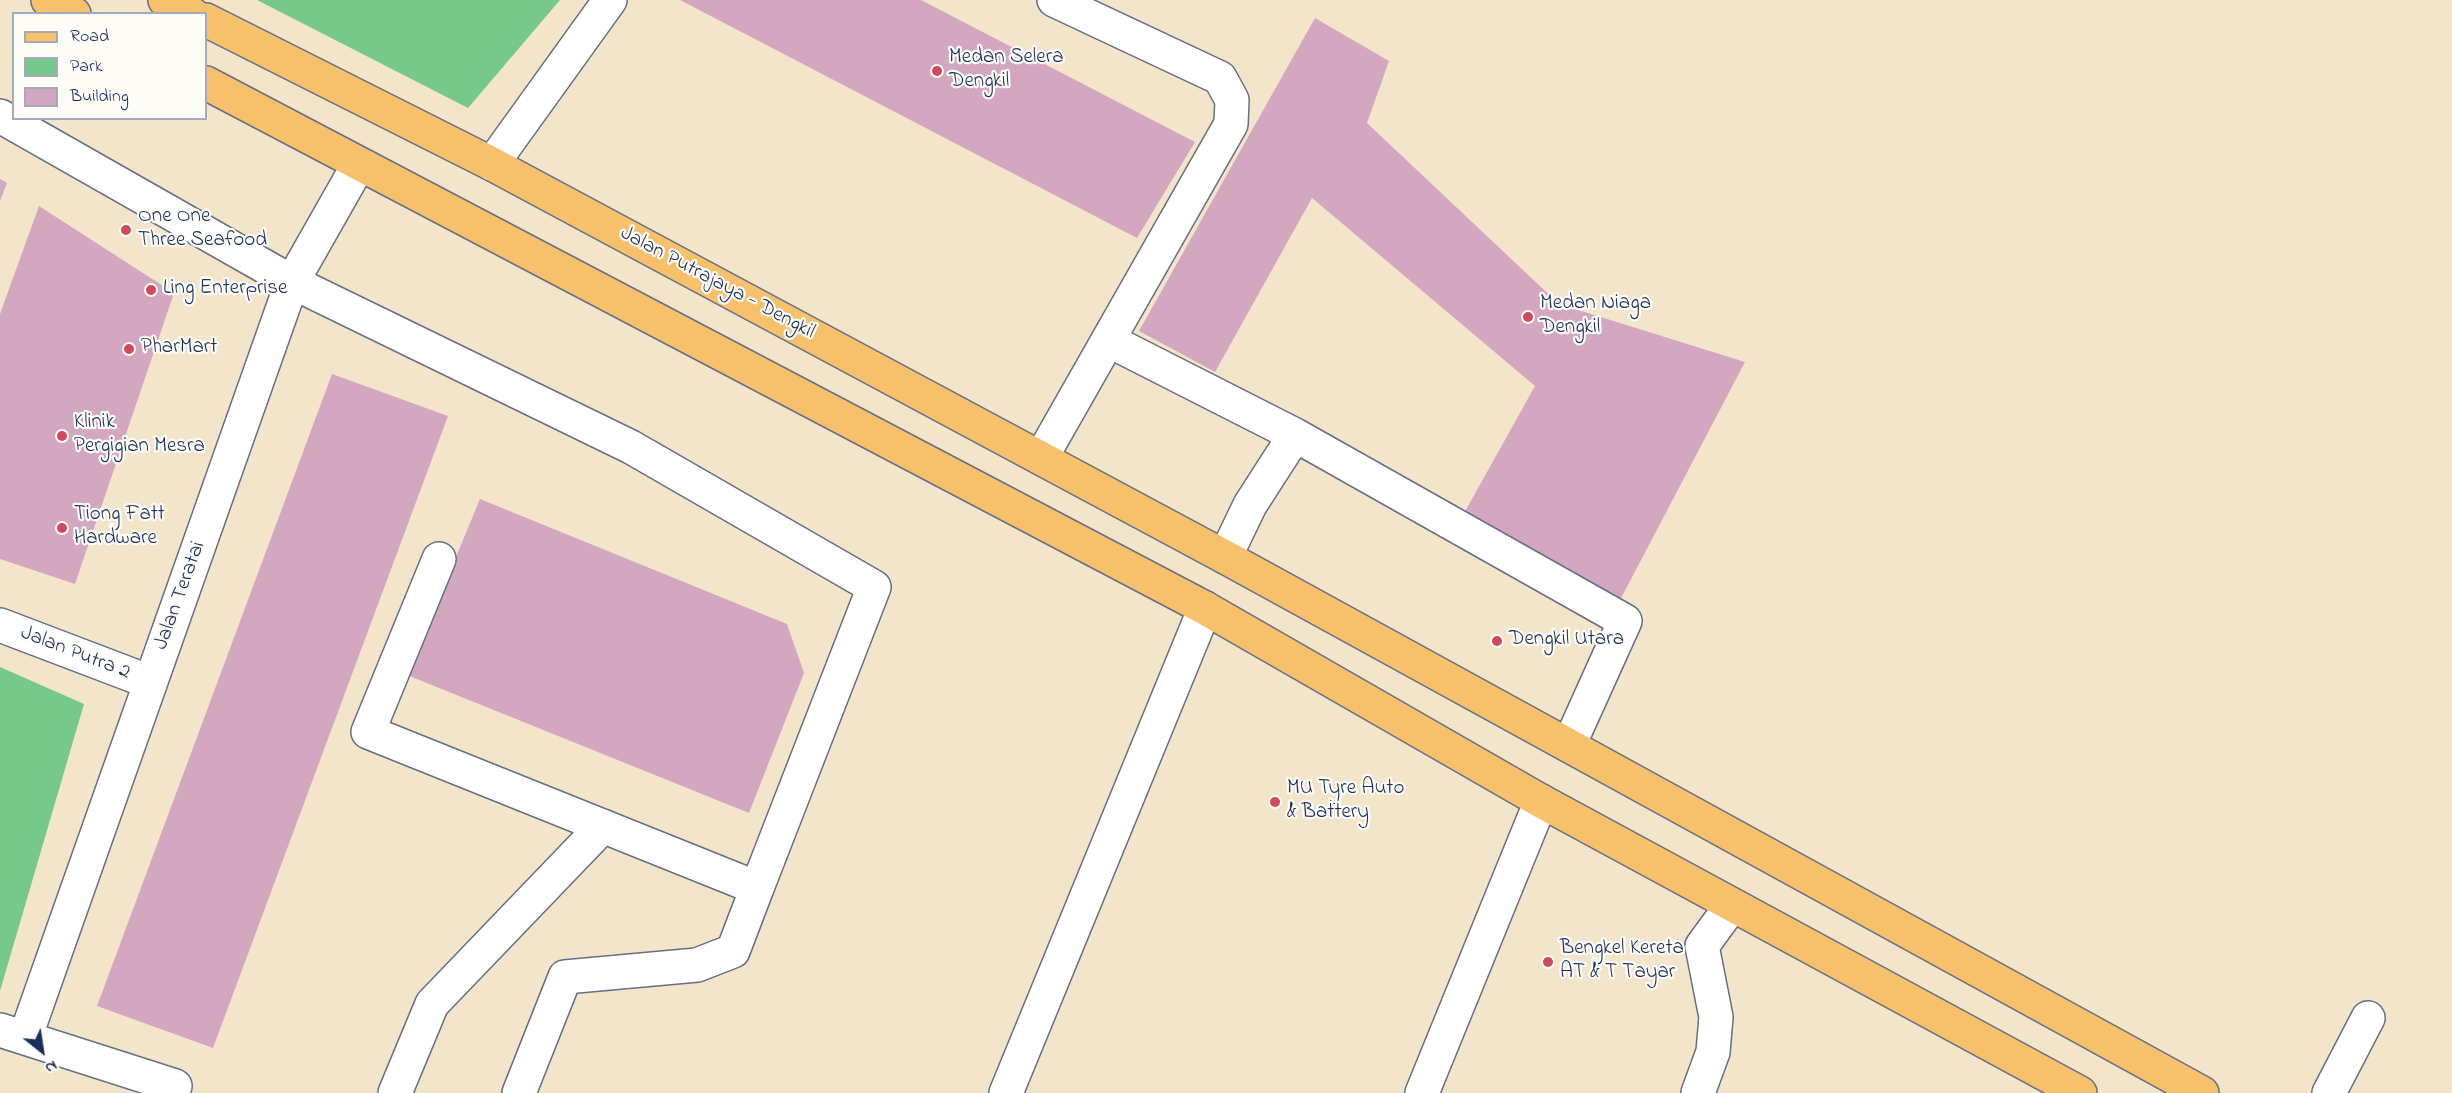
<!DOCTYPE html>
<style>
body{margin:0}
#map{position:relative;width:2452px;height:1093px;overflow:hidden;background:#f2e5ca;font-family:"Indie Flower",sans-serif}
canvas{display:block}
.legend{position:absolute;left:12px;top:12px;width:195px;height:108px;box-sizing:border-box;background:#fdfcf7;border:2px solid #a3aaba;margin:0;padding:8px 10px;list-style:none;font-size:18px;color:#1b2f5e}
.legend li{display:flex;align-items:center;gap:12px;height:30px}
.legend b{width:30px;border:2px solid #a3aaba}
.north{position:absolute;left:12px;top:1021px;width:60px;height:60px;-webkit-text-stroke:4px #fdfcf7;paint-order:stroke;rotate:150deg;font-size:16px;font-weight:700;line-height:24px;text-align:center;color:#1b2f5e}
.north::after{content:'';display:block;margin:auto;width:21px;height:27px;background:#1b2f5e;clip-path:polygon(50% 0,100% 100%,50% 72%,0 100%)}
</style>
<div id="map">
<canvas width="2452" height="1093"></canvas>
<ul class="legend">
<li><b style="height:8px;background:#f7c06b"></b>Road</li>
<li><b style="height:16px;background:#76c98b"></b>Park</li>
<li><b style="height:16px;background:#d4a7c0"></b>Building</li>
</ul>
<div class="north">N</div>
</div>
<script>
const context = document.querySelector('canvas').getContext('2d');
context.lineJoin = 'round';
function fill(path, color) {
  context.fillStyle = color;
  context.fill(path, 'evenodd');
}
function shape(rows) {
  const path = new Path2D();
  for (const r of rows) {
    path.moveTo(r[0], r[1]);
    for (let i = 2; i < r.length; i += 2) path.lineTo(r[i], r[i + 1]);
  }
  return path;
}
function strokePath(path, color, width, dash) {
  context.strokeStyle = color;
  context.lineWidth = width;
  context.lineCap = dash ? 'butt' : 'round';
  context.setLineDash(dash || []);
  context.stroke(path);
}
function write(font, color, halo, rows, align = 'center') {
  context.font = font + ' "Indie Flower",sans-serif';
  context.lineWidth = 4.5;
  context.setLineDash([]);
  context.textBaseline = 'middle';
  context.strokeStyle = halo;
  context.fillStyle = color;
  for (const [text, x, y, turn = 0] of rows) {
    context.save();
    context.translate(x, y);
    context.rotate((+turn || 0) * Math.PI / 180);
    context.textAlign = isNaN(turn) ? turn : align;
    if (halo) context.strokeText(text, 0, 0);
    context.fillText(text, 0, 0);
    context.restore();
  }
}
const green = shape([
 [257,0,560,0,468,108],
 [0,667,84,704,0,991]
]);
const building = shape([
 [680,0,921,0,1195,142,1137,238],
 [1315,18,1389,61,1367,123,1559,304,1745,362,1619,602,1463,515,1535,386,1312,198,1215,372,1139,331],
 [0,179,7,183,0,201],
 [39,206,174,293,75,584,0,559,0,314],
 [332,374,448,416,213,1048,97,1006],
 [480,499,787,624,804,673,749,813,407,675]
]);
const minor = shape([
 [0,116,292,282,631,447,874,587,757,888,368,732,439,559],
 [492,164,610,0],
 [1108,340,1295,435],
 [1041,458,1231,124,1232,100,1220,78,1054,0],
 [1225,557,1250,505,1295,435,1625,621,1569,745],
 [0,625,150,682],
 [0,1030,175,1086],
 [25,1038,292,282,359,164],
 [395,1093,432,1004,603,826],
 [519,1093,565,977,697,965,733,951,757,888],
 [1006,1093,1205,608],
 [1422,1093,1541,801],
 [1698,1093,1713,1052,1716,1017,1702,946,1732,905],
 [2329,1093,2368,1018]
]);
const major = shape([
 [48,0,74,14],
 [165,0,192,14],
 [206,20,492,164,1225,557,2202,1093],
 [206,83,1205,608,1541,801,2080,1093]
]);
const markers = [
 [937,71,6,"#d1495b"],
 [126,230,6,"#d1495b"],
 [151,290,6,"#d1495b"],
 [1528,317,6,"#d1495b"],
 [129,349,6,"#d1495b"],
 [62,436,6,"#d1495b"],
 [62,528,6,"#d1495b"],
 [1497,641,6,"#d1495b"],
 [1275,802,6,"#d1495b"],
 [1548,962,6,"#d1495b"]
];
const poiNames = [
 ["Medan Selera",949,59],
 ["Dengkil",949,83],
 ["One One",138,218],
 ["Three Seafood",138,242],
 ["Ling Enterprise",163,290],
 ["Medan Niaga",1540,305],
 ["Dengkil",1540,329],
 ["PharMart",141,349],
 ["Klinik",74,424],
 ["Pergigian Mesra",74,448],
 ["Tiong Fatt",74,516],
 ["Hardware",74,540],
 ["Dengkil Utara",1509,641],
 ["MU Tyre Auto",1287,790],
 ["& Battery",1287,814],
 ["Bengkel Kereta",1560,950],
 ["AT & T Tayar",1560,974]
];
const streetNames = [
 ["Jalan Putrajaya - Dengkil",717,284,28],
 ["Jalan Teratai",181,596,-70],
 ["Jalan Putra 2",75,654,21]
];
fill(green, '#76c98b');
fill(building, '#d4a7c0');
strokePath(minor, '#666f84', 36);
strokePath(major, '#666f84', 36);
strokePath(minor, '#fff', 33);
strokePath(major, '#f7c06b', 33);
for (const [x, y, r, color] of markers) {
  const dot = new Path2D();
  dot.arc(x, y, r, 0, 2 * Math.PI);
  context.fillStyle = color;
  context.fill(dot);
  strokePath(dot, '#fdfcf7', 2);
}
write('21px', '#1b2f5e', '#fdfcf7', poiNames, 'left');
write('21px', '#1b2f5e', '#fdfcf7', streetNames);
</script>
